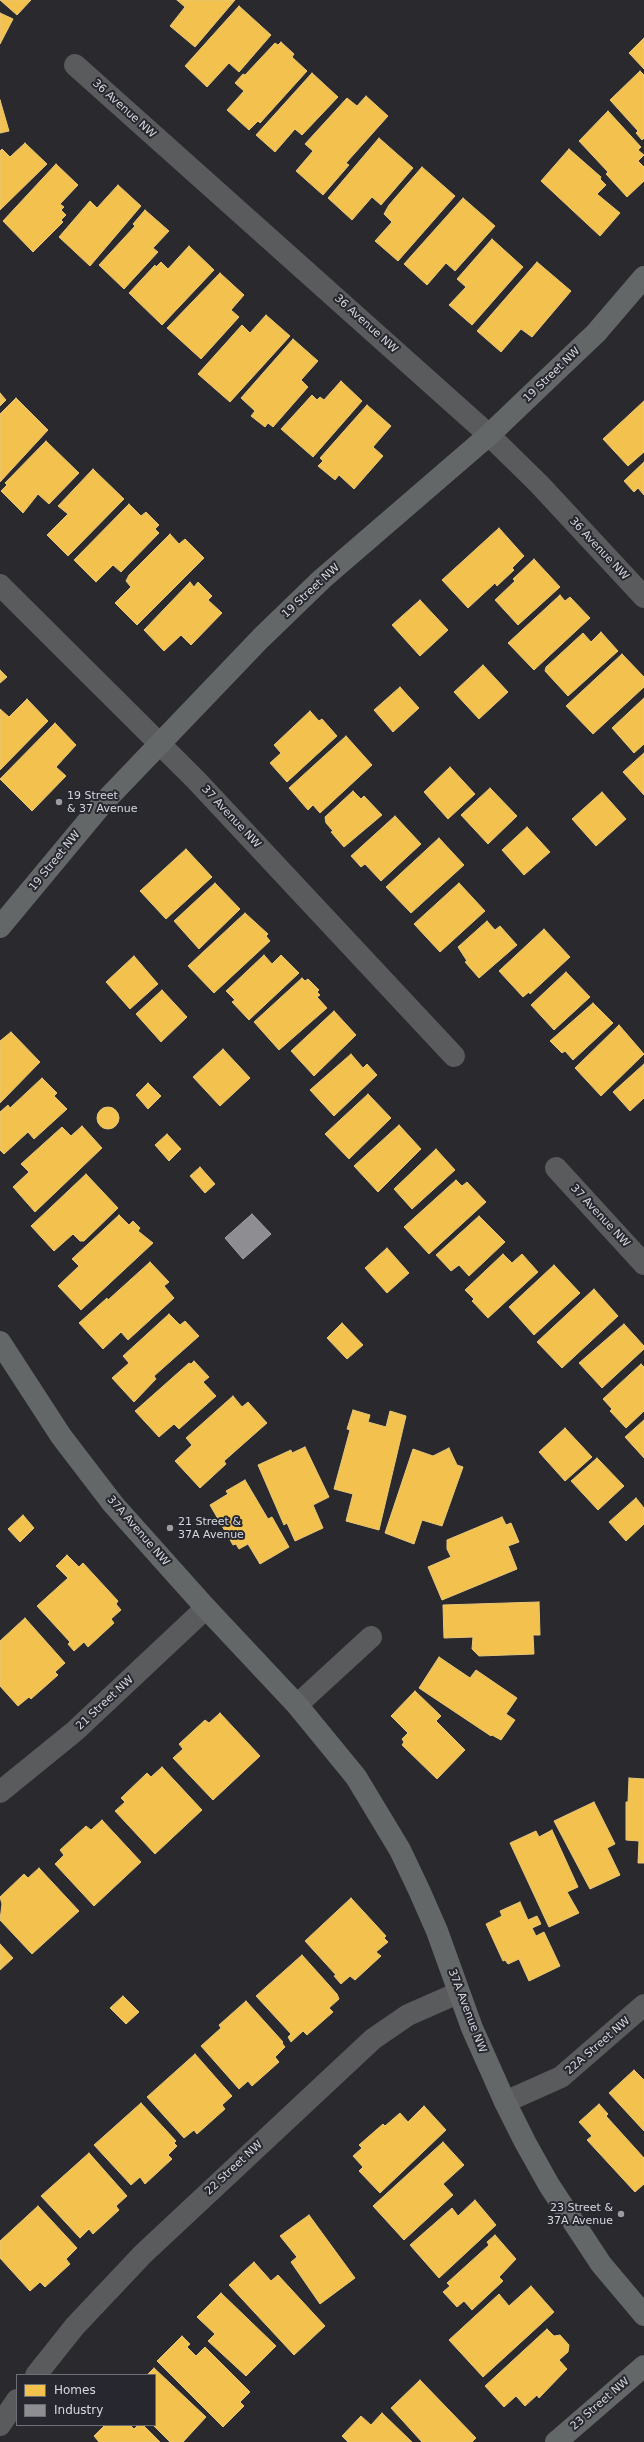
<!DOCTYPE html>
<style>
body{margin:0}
#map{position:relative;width:644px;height:2442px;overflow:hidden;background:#29292e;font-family:"DejaVu Sans",sans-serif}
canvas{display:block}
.legend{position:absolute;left:16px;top:2374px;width:140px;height:52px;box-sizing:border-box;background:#272730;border:1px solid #6e6e76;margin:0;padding:5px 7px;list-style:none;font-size:12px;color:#d8d8de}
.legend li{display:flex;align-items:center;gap:8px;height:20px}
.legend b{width:20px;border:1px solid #6e6e76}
</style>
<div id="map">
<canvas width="644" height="2442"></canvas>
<ul class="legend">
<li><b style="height:11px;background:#f2c14e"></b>Homes</li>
<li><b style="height:11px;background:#8d8d92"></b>Industry</li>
</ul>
</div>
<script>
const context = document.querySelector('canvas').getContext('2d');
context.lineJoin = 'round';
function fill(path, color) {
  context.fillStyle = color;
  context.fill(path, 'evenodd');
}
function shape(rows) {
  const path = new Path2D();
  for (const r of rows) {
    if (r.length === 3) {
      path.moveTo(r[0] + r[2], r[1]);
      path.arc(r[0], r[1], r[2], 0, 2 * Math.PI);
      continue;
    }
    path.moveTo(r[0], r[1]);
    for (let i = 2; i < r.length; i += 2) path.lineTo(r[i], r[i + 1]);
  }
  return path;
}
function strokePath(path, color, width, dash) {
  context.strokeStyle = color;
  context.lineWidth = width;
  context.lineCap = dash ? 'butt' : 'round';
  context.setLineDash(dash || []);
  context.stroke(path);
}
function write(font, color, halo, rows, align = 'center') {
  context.font = font + ' "DejaVu Sans",sans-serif';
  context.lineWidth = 4;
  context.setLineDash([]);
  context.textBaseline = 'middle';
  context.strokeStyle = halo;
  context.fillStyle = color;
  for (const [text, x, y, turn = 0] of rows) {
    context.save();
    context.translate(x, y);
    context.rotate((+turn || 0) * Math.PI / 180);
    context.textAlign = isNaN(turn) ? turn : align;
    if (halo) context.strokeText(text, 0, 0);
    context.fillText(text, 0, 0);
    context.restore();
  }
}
const homes = shape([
 [0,0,31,0,17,15,0,0],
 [177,0,235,0,195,47,170,26,185,7,177,0],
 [239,6,271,35,239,72,229,63,207,87,185,66,239,6],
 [0,13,13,19,0,44,0,13],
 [644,38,644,69,629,53,644,38],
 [281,42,294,54,292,57,307,71,260,123,258,121,249,130,227,110,244,91,235,83,243,74,245,75,275,43,278,45,281,42],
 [640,71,644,75,644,138,642,140,636,133,638,131,610,100,640,71],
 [312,73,338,97,302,135,295,129,275,152,256,135,312,73],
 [366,96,388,116,346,163,349,165,323,195,296,171,313,151,305,144,347,98,357,106,366,96],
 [0,100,9,131,0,133,0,100],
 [608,111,641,147,638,150,644,155,638,161,644,167,644,181,627,197,606,174,608,172,579,141,608,111],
 [379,138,413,168,381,205,372,197,352,220,328,198,379,138],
 [25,143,47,164,0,210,0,151,2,149,10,157,25,143],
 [569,149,601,177,600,179,606,185,597,194,620,213,600,236,541,181,569,149],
 [56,164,78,185,60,204,64,207,61,210,66,215,61,220,63,222,33,252,3,221,56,164],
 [422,167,455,196,398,261,375,241,392,222,384,214,389,205,422,167],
 [118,185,141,206,90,266,59,237,90,201,97,208,118,185],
 [463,198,495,226,455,271,446,263,427,285,404,264,463,198],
 [145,210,169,231,153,248,158,252,124,289,99,265,135,226,133,224,145,210],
 [492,239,523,267,472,325,449,305,466,287,457,279,492,239],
 [189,246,214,270,162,325,129,293,155,265,156,267,161,262,168,269,189,246],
 [537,262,571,291,532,337,521,329,501,352,477,331,537,262],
 [220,273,244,295,231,310,239,317,201,359,167,328,220,273],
 [266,315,290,336,230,402,198,374,242,325,250,333,266,315],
 [293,339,318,361,301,380,308,387,273,427,268,423,265,427,251,416,255,411,241,398,293,339],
 [341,381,362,401,313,457,281,429,312,395,317,400,320,397,324,400,341,381],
 [0,393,6,400,0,406,0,393],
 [16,398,48,430,0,482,0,414,16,398],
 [644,401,644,452,628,466,603,439,644,401],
 [367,405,391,426,373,447,383,456,354,489,339,475,335,480,318,466,323,461,320,458,367,405],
 [46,441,79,473,49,504,38,494,23,513,1,491,7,485,5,483,46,441],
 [644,462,644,495,638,488,634,492,624,481,644,462],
 [93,469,124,499,68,556,47,535,68,514,58,506,93,469],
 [129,504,141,516,146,512,159,525,155,529,159,533,121,572,113,565,96,582,74,560,129,504],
 [499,528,524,556,512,568,514,570,497,586,495,583,468,608,442,580,499,528],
 [170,534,179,544,185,539,204,558,137,625,115,603,131,587,126,581,129,575,170,534],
 [534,559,560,587,518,625,495,600,515,581,513,579,534,559],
 [190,582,194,587,198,582,212,596,208,600,222,613,191,645,181,635,164,651,144,630,190,582],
 [560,595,565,601,570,597,590,618,534,670,508,643,560,595],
 [420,600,448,630,420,656,392,625,420,600],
 [601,632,618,651,568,696,545,671,546,667,583,633,591,642,601,632],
 [622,654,644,677,644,687,593,734,566,706,622,654],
 [483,665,508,692,479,719,454,692,483,665],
 [0,670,7,677,0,683,0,670],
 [400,687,419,708,393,732,374,710,400,687],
 [644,698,644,744,634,753,612,728,644,698],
 [27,699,48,721,0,770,0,709,9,717,27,699],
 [310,711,319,721,322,719,337,736,287,782,270,763,281,753,274,745,310,711],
 [55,723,76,745,56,767,66,776,32,811,0,779,55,723],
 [346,736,372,765,320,813,313,805,308,810,289,788,346,736],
 [644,753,644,795,623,772,644,753],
 [450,767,475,794,448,819,424,792,450,767],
 [490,788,517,816,488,844,461,815,490,788],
 [353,791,361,799,364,796,382,815,344,847,331,832,333,831,326,823,325,817,353,791],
 [602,792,626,819,596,846,572,819,602,792],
 [395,816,421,844,381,881,365,864,361,867,351,856,395,816],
 [527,827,550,852,524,875,502,850,527,827],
 [439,838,464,865,411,913,386,887,439,838],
 [186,849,212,877,166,919,140,891,186,849],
 [215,883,240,909,199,949,174,921,215,883],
 [459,883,485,911,440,952,414,924,459,883],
 [245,913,268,934,266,936,270,941,214,993,188,966,245,913],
 [487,921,495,930,500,926,517,945,479,978,465,962,467,961,458,947,487,921],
 [544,929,570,957,530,994,529,992,523,997,499,971,544,929],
 [264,955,272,964,281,955,299,973,249,1020,232,1002,235,1000,226,991,264,955],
 [134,956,158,984,130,1009,106,982,134,956],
 [566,972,590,997,554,1030,531,1005,566,972],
 [302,978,305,981,308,979,319,990,317,992,320,995,317,997,327,1008,279,1050,254,1022,302,978],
 [162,990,187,1017,161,1042,136,1014,162,990],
 [593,1003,613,1023,573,1060,565,1051,562,1053,550,1041,593,1003],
 [334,1011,356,1035,314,1076,291,1051,334,1011],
 [619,1025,644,1054,601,1096,575,1068,619,1025],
 [11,1032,40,1062,0,1103,0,1041,11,1032],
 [223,1049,250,1078,220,1106,193,1077,223,1049],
 [351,1054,363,1068,367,1064,377,1075,334,1116,310,1090,351,1054],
 [644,1064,644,1098,630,1111,613,1092,644,1064],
 [42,1078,57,1093,54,1096,67,1109,34,1139,28,1132,4,1154,0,1150,0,1112,8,1105,10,1108,42,1078],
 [148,1083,161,1096,148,1109,136,1095,148,1083],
 [368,1094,391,1118,349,1159,325,1134,368,1094],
 [108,1118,11],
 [399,1125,421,1149,378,1192,354,1166,399,1125],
 [82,1126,102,1148,35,1212,13,1187,29,1172,21,1164,62,1127,71,1136,82,1126],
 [167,1134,181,1149,169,1161,155,1145,167,1134],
 [436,1149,455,1170,412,1209,394,1189,436,1149],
 [200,1167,215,1184,205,1193,190,1176,200,1167],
 [86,1174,118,1208,84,1241,80,1241,73,1234,54,1251,31,1226,86,1174],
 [456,1180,462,1186,467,1182,486,1202,429,1254,404,1227,456,1180],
 [119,1215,129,1225,133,1221,140,1228,138,1231,153,1243,81,1310,58,1286,79,1266,72,1259,119,1215],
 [479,1216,505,1242,469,1276,459,1265,451,1271,436,1255,479,1216],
 [387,1248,409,1273,387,1293,365,1268,387,1248],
 [503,1254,512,1263,522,1254,538,1272,488,1318,472,1301,474,1299,465,1290,503,1254],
 [150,1262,169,1282,164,1286,174,1298,128,1340,121,1332,103,1349,79,1323,107,1298,108,1300,150,1262],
 [554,1265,580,1293,534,1335,509,1307,554,1265],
 [594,1289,618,1316,562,1368,537,1342,594,1289],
 [169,1314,180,1325,185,1321,199,1336,154,1376,156,1379,134,1402,112,1378,129,1363,123,1356,169,1314],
 [342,1323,363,1345,347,1359,327,1338,342,1323],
 [624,1324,644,1346,644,1349,602,1388,579,1363,624,1324],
 [194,1361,209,1377,203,1382,216,1396,179,1429,174,1424,159,1437,135,1411,189,1363,191,1364,194,1361],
 [641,1364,644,1367,644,1411,626,1428,610,1411,612,1409,603,1399,641,1364],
 [233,1396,242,1407,248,1402,267,1423,224,1461,226,1464,200,1488,175,1461,192,1445,186,1438,233,1396],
 [353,1410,370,1415,368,1422,386,1427,390,1411,406,1416,379,1530,346,1521,353,1494,334,1489,350,1430,347,1429,353,1410],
 [644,1420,644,1458,625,1437,644,1420],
 [565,1428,592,1457,565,1481,539,1452,565,1428],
 [305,1447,329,1497,313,1505,323,1528,295,1541,287,1523,284,1525,258,1465,291,1450,292,1453,305,1447],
 [449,1448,457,1465,463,1467,442,1526,422,1520,414,1544,385,1533,413,1449,433,1456,449,1448],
 [597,1458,624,1486,598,1510,571,1481,597,1458],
 [245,1480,268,1519,272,1517,289,1547,260,1564,248,1544,239,1549,236,1544,233,1545,210,1505,228,1494,226,1491,245,1480],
 [636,1498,644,1508,644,1524,626,1541,609,1522,636,1498],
 [23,1515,34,1528,20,1542,8,1529,23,1515],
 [502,1517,506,1525,511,1523,519,1542,508,1546,517,1569,442,1600,428,1567,451,1557,447,1549,447,1540,502,1517],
 [67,1555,79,1567,83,1563,118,1601,116,1604,121,1610,111,1619,114,1623,88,1647,84,1642,74,1651,68,1644,70,1642,37,1606,68,1578,56,1566,67,1555],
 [539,1602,540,1635,533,1635,534,1654,479,1656,472,1649,473,1637,444,1638,443,1605,539,1602],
 [25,1618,65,1663,55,1672,58,1675,31,1699,29,1697,18,1706,0,1686,0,1641,25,1618],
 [439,1657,470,1678,476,1670,517,1698,506,1714,515,1720,501,1740,492,1735,491,1736,419,1688,439,1657],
 [415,1691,441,1716,436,1721,465,1750,437,1779,402,1745,404,1742,402,1739,408,1733,391,1716,415,1691],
 [220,1713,260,1756,213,1800,173,1758,183,1749,179,1744,205,1720,209,1723,220,1713],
 [162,1767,202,1810,155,1854,115,1811,125,1802,121,1798,147,1773,151,1777,162,1767],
 [629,1778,644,1779,644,1863,638,1863,639,1841,626,1840,626,1802,628,1802,629,1778],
 [594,1802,615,1844,607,1848,620,1875,590,1889,554,1821,594,1802],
 [102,1820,141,1862,94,1906,55,1864,64,1855,60,1850,86,1826,91,1830,102,1820],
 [552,1830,578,1887,567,1892,579,1913,549,1927,510,1843,536,1831,539,1837,552,1830],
 [39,1868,79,1911,32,1954,0,1920,2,1904,0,1897,24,1874,28,1878,39,1868],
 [351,1898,386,1936,384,1938,388,1942,376,1952,381,1956,355,1980,350,1976,341,1984,334,1976,336,1975,305,1941,351,1898],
 [520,1902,528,1920,537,1916,541,1924,532,1928,536,1936,544,1932,560,1966,529,1981,519,1959,508,1964,505,1960,503,1961,486,1924,502,1916,500,1911,520,1902],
 [0,1944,13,1958,0,1970,0,1944],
 [302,1955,337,1994,339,1999,329,2008,333,2012,307,2035,303,2031,291,2042,288,2037,291,2034,256,1996,302,1955],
 [123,1996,139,2012,126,2024,110,2008,123,1996],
 [246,2001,283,2042,282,2043,285,2047,275,2057,279,2062,252,2086,248,2081,239,2089,201,2046,221,2028,219,2025,246,2001],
 [195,2054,232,2096,222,2105,225,2109,197,2134,194,2130,184,2138,147,2097,195,2054],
 [634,2070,644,2080,644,2131,609,2093,634,2070],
 [141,2103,176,2141,174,2143,177,2146,168,2155,172,2159,145,2184,140,2177,131,2185,94,2145,141,2103],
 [599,2104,608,2114,606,2116,644,2158,644,2184,635,2192,587,2140,592,2136,579,2122,599,2104],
 [424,2106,446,2130,380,2193,359,2171,363,2167,353,2156,362,2148,359,2145,383,2124,385,2126,400,2113,408,2122,424,2106],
 [443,2142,464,2165,443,2184,453,2195,404,2240,373,2206,443,2142],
 [89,2153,127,2196,116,2206,119,2210,93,2234,89,2229,80,2238,41,2196,89,2153],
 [475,2200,496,2225,439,2278,410,2245,452,2208,458,2216,475,2200],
 [38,2206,77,2248,66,2259,70,2264,45,2287,40,2282,30,2291,0,2258,0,2241,38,2206],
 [309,2215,355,2278,320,2304,291,2262,297,2257,280,2236,309,2215],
 [495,2235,516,2259,499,2277,503,2281,472,2310,464,2301,457,2307,443,2292,450,2286,447,2283,489,2245,487,2242,495,2235],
 [254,2262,271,2281,278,2275,325,2326,294,2355,229,2285,254,2262],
 [531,2286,554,2312,483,2377,449,2340,499,2294,509,2306,531,2286],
 [221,2293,276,2346,246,2376,208,2341,215,2334,197,2317,221,2293],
 [547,2329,554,2336,560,2335,569,2345,568,2352,559,2360,567,2369,539,2398,537,2395,525,2406,516,2396,504,2407,485,2386,547,2329],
 [182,2336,190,2344,187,2347,196,2356,205,2347,250,2392,240,2402,244,2406,223,2427,157,2361,182,2336],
 [154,2368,206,2417,183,2442,170,2442,153,2425,155,2425,155,2375,147,2375,154,2368],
 [420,2380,476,2438,472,2442,422,2442,391,2408,420,2380],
 [382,2413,412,2442,348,2442,342,2436,361,2416,371,2425,382,2413],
 [105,2425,130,2425,134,2429,138,2425,143,2425,160,2442,99,2442,94,2436,105,2425]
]);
const industry = shape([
 [252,1214,271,1234,243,1259,225,1238,252,1214]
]);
const street = shape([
 [75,65,489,435,539,484,644,597],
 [0,585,196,780,454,1056],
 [556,1168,644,1264],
 [297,1705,371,1637],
 [0,1792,75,1731,206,1608],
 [505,2102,561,2077,644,2005],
 [36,2375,75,2326,143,2254,373,2039,408,2015,458,1993],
 [0,2425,17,2400]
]);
const secondary = shape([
 [0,927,103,803,261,638,322,579,489,435,557,370,596,333,644,277],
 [0,1342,61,1436,113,1504,206,1608,297,1705,356,1777,400,1850,419,1890,437,1931,472,2028,505,2102,525,2142,549,2185,601,2264,644,2315],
 [556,2442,644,2366]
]);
const markers = [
 [59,802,4,"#9b9ba0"],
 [170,1528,4,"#9b9ba0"],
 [621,2214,4,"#9b9ba0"]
];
const streetNames = [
 ["36 Avenue NW",124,109,42],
 ["36 Avenue NW",366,324,42],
 ["19 Street NW",552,375,-44],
 ["36 Avenue NW",599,549,47],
 ["19 Street NW",311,591,-43],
 ["37 Avenue NW",231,817,47],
 ["19 Street NW",55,861,-51],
 ["37 Avenue NW",600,1216,47],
 ["37A Avenue NW",138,1531,49],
 ["21 Street NW",105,1703,-43],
 ["37A Avenue NW",467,2011,69],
 ["22A Street NW",598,2046,-41],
 ["22 Street NW",234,2168,-43],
 ["23 Street NW",600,2404,-41]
];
const poiNames = [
 ["19 Street",67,796],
 ["& 37 Avenue",67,809],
 ["21 Street &",178,1522],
 ["37A Avenue",178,1535],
 ["23 Street &",613,2208,"right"],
 ["37A Avenue",613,2221,"right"]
];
fill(homes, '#f2c14e');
strokePath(homes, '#eac879', 1);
fill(industry, '#8d8d92');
strokePath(industry, '#a4a4a9', 1);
strokePath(street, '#5a5b5c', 22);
strokePath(secondary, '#646768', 22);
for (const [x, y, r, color] of markers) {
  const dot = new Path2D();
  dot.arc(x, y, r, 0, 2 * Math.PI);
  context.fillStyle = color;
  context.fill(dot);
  strokePath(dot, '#272730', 1.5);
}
write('11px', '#d8d8de', '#272730', streetNames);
write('11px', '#d8d8de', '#272730', poiNames, 'left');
</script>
